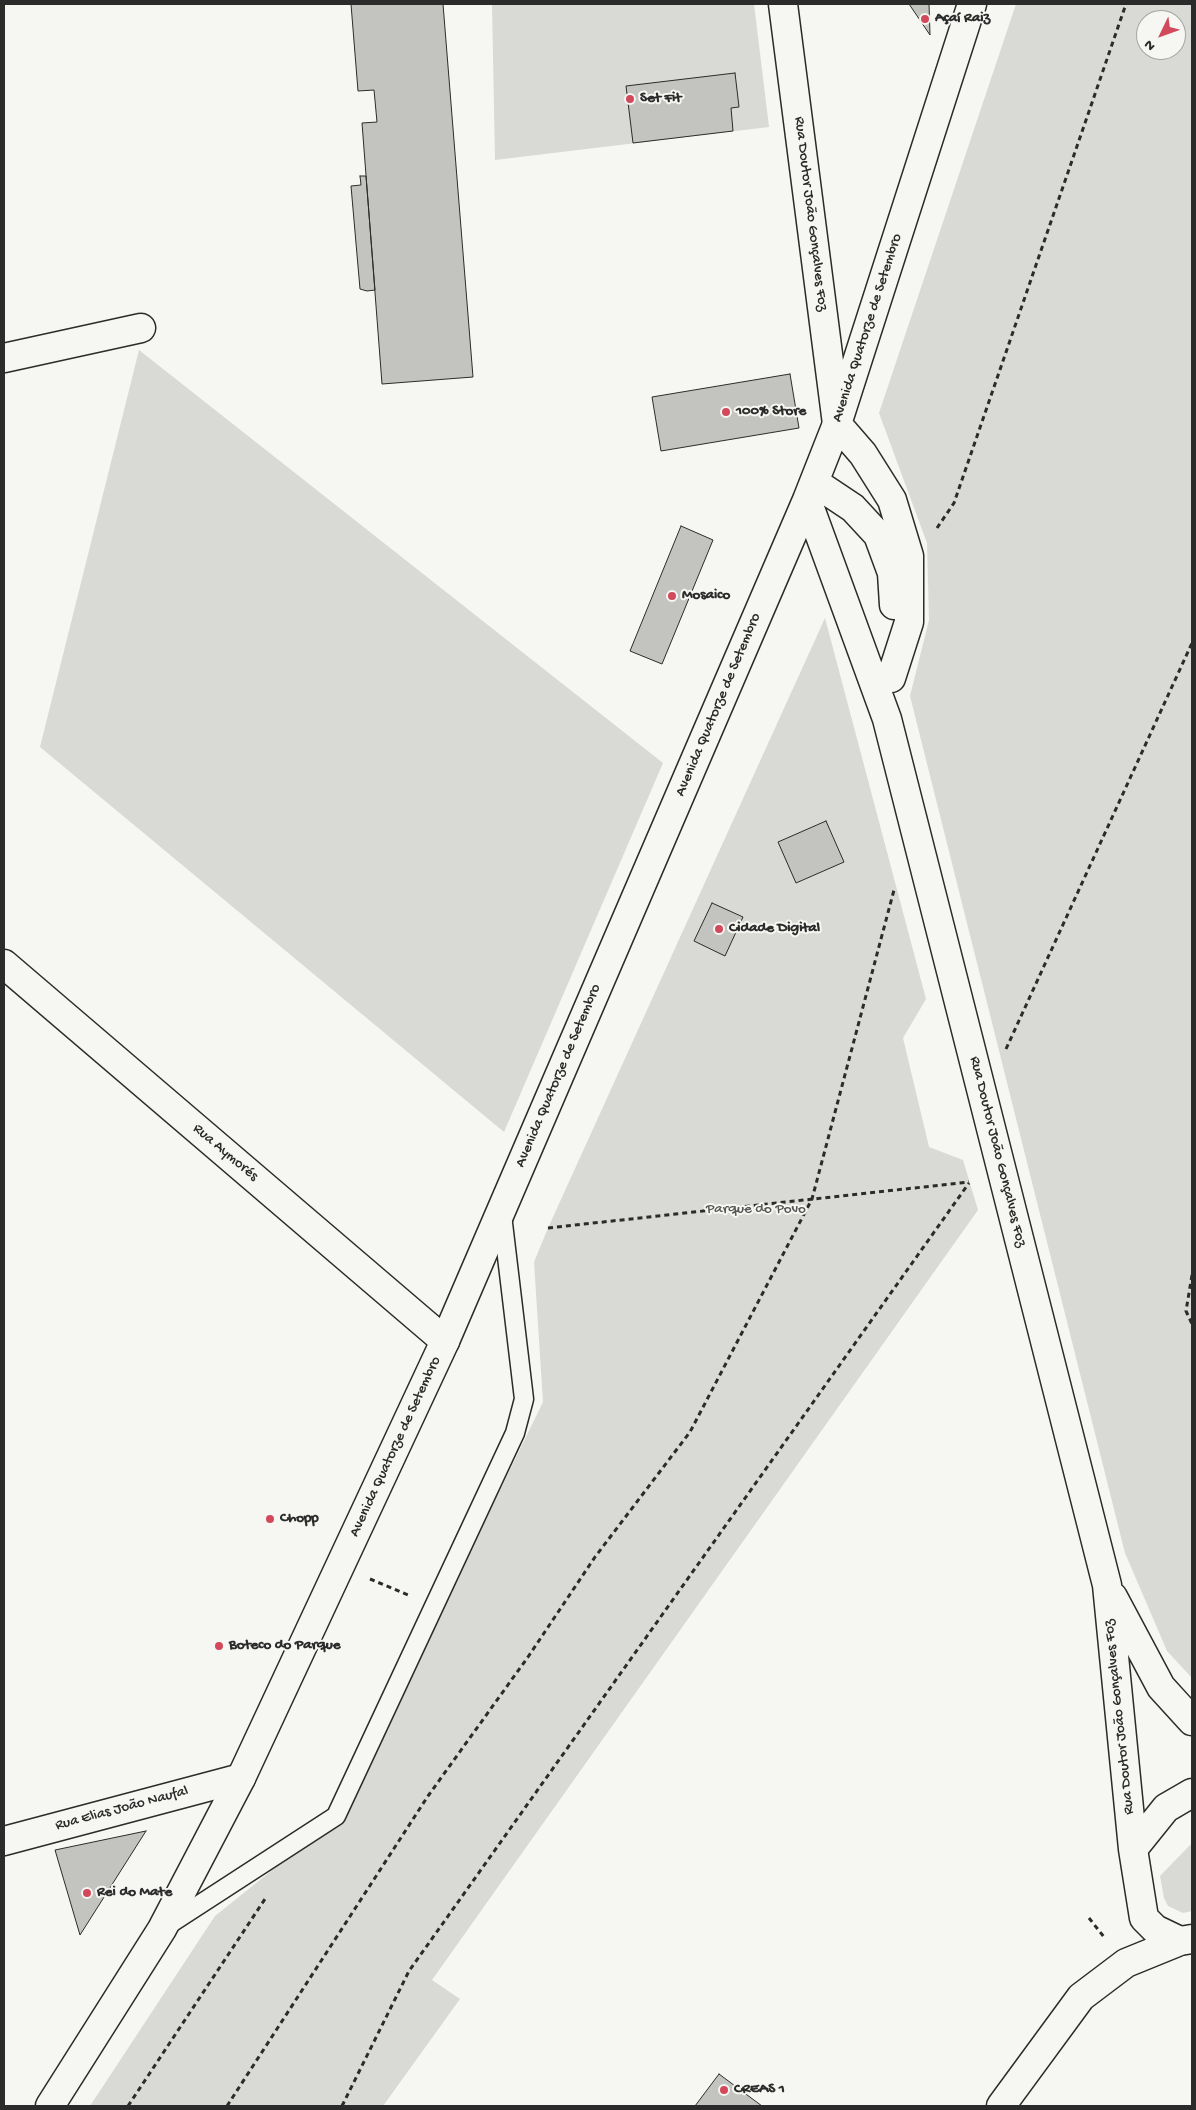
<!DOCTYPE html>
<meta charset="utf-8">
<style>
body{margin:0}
#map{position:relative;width:1196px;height:2110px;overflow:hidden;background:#f6f6f2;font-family:"Gochi Hand",sans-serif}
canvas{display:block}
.frame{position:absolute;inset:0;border:5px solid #2b2b2b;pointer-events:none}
.north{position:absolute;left:1136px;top:10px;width:50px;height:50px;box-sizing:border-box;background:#f6f6f2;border:1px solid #a5a5a2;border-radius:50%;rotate:228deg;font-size:14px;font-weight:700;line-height:20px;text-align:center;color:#2b2b2b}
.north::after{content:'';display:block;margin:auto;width:18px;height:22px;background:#d1495b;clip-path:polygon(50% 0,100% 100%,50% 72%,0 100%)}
</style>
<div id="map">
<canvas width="1196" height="2110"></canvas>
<div class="frame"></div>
<div class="north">N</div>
</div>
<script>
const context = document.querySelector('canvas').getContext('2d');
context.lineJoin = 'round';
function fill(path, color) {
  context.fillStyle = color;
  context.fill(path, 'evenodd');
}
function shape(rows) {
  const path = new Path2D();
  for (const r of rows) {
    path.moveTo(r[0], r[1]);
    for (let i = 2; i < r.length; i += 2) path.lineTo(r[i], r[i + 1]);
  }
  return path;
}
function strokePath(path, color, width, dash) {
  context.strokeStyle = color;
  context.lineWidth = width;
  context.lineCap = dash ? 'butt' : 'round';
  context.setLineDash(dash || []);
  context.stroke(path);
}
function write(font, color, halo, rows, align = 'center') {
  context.font = font + ' "Gochi Hand",sans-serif';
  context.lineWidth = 4;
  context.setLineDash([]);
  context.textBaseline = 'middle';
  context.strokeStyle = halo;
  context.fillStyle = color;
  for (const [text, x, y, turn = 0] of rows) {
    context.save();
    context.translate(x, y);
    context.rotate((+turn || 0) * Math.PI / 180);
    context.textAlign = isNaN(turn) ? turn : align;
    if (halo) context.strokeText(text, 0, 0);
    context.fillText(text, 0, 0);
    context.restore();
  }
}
const green = shape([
 [492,4,754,4,769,127,495,160],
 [1016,4,1192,4,1192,1678,1167,1651,1125,1553,910,696,929,620,927,543,879,413],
 [1146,20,1176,20,1176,50,1146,50],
 [139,350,663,763,504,1132,40,747],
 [825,618,926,999,903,1038,929,1147,963,1160,978,1210,432,1980,460,1999,383,2106,90,2106,215,1916,342,1814,543,1402,534,1262,548,1228],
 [1192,1843,1192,1911,1183,1913,1168,1906,1164,1898,1160,1876]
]);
const building = shape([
 [351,4,443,4,473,377,382,384,362,123,377,122,374,90,358,91,351,4],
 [909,4,929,4,930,35,909,4],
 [735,73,739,107,731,108,733,131,633,143,626,86,735,73],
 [360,176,366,176,375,290,367,291,360,289,351,186,361,185,360,176],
 [790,374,799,428,661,451,652,397,790,374],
 [681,526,713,540,662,664,630,651,681,526],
 [826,821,844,862,796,883,778,842,826,821],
 [712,903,743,917,725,956,694,941,712,903],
 [146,1831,80,1935,55,1850,146,1831],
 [719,2074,762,2106,695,2106,719,2074]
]);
const path = shape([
 [937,528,954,503,1126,4],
 [1006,1049,1192,643],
 [548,1228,969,1182],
 [1192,1275,1186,1311,1192,1324],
 [370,1579,408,1595],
 [1089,1918,1104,1937],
 [128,2106,265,1899],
 [227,2106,428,1796,528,1657,595,1557,690,1432,812,1199,894,890],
 [342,2106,409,1971,969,1183]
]);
const lane = shape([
 [165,1927,336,1816,515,1433,524,1399,502,1215]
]);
const street = shape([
 [783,4,837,424],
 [4,358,141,328],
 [4,964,445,1341],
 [4,1841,241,1778]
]);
const secondary = shape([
 [837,424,863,454,892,500,909,556,909,622,891,678],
 [814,482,853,508,878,535,892,573,894,605],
 [807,500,887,719,1107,1585,1133,1849,1144,1918,1155,1929,1180,1941,1192,1939],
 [1113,1597,1161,1687,1192,1721],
 [1133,1849,1166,1808,1192,1793],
 [50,2106,162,1929,241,1778,445,1341,807,500,837,424,972,4],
 [1001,2106,1081,1997,1126,1963,1180,1941]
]);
const markers = [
 [925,19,5,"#d1495b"],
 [630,99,5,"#d1495b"],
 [726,412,5,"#d1495b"],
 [672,596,5,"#d1495b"],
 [719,929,5,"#d1495b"],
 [270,1519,5,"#d1495b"],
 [219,1646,5,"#d1495b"],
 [87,1893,5,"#d1495b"],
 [724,2090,5,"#d1495b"]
];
const poiNames = [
 ["Açaí Raiz",935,19],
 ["Set Fit",640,99],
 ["100% Store",736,412],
 ["Mosaico",682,596],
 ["Cidade Digital",729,929],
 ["Chopp",280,1519],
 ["Boteco do Parque",229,1646],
 ["Rei do Mate",97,1893],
 ["CREAS 1",734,2090]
];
const streetNames = [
 ["Rua Doutor João Gonçalves Foz",810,214,83],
 ["Avenida Quatorze de Setembro",868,328,-72],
 ["Avenida Quatorze de Setembro",719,705,-67],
 ["Avenida Quatorze de Setembro",559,1076,-67],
 ["Rua Doutor João Gonçalves Foz",997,1152,76],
 ["Rua Aymorés",225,1153,40],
 ["Avenida Quatorze de Setembro",396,1447,-65],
 ["Rua Doutor João Gonçalves Foz",1120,1717,-96],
 ["Rua Elias João Naufal",122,1809,-15]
];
const parkNames = [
 ["Parque do Povo",756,1210]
];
fill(green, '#d9d9d5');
fill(building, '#c3c3c0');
strokePath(building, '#2b2b2b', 1);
strokePath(lane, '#2b2b2b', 21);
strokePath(street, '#2b2b2b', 31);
strokePath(secondary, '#2b2b2b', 31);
strokePath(path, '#2b2b2b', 3, [5, 4]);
strokePath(lane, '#f6f6f2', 18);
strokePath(street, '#f6f6f2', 28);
strokePath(secondary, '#f6f6f2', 28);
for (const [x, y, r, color] of markers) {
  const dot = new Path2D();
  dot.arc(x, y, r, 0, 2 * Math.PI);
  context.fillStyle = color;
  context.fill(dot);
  strokePath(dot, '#f6f6f2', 2);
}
write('bold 15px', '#2b2b2b', '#f6f6f2', poiNames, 'left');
write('15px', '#2b2b2b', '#f6f6f2', streetNames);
write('15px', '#565656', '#f6f6f2', parkNames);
</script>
